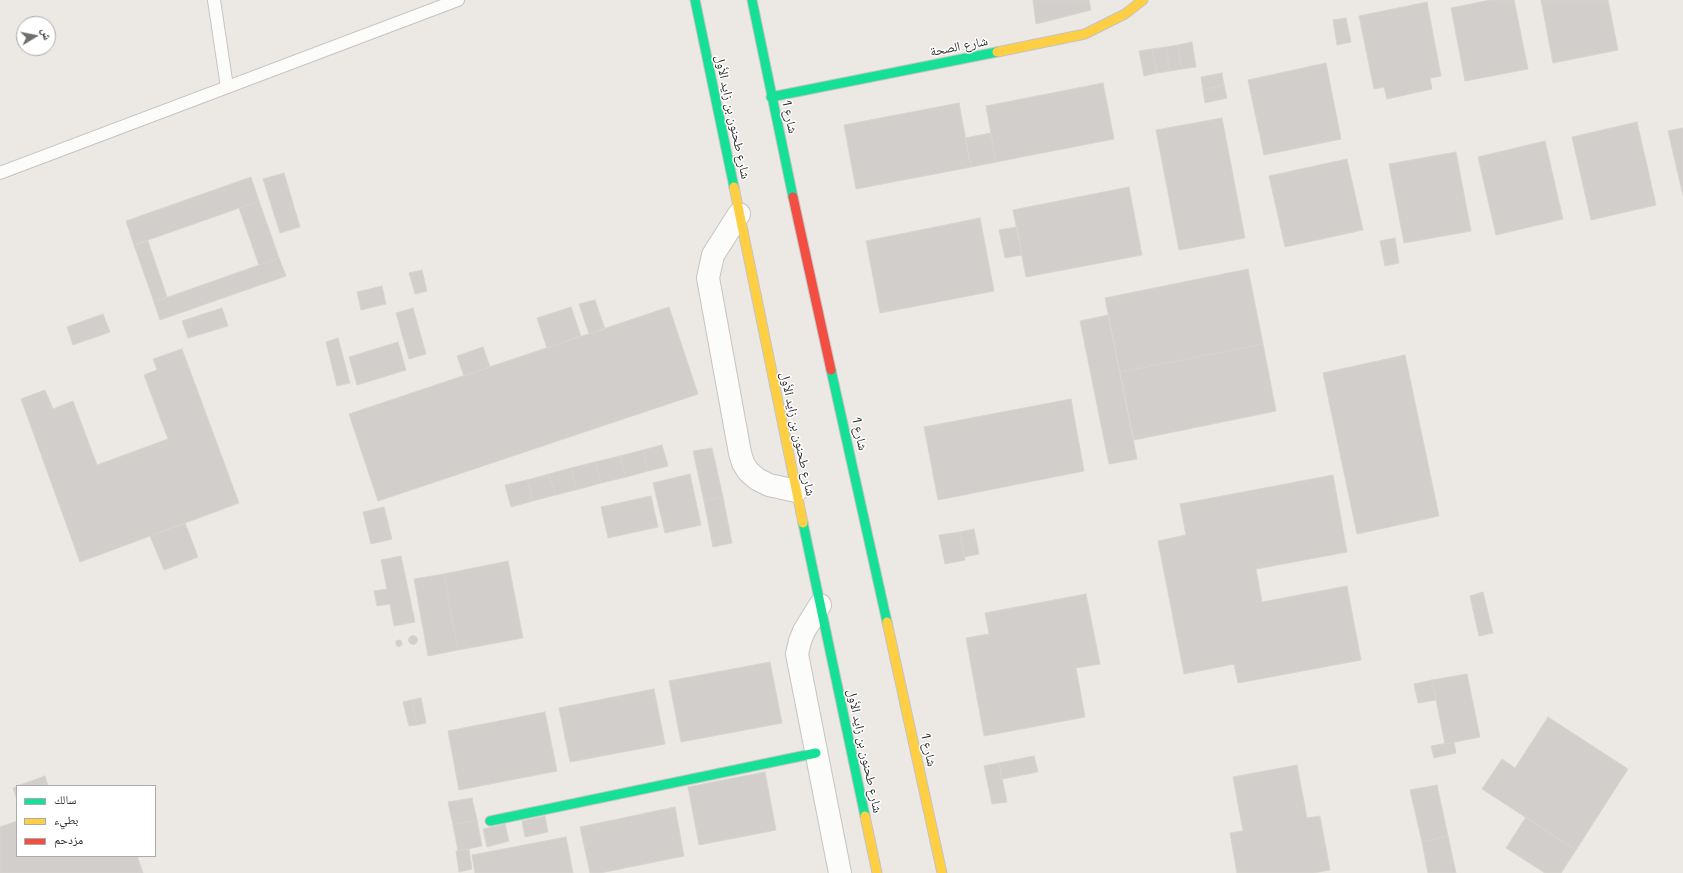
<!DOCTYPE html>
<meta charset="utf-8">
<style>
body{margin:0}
#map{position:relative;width:1683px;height:873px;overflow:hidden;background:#ece8e4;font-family:"Space Grotesk","Noto Naskh Arabic",sans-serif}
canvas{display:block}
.legend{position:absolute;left:16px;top:785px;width:140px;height:72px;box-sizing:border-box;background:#fff;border:1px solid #ababab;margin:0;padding:5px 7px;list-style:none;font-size:12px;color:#2e2e2e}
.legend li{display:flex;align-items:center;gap:8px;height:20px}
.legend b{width:20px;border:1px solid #ababab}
.north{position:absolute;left:16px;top:16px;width:40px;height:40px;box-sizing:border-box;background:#fff;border:1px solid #ababab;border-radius:50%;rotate:80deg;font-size:11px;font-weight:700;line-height:16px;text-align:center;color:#2e2e2e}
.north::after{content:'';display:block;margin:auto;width:14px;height:18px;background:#706f6e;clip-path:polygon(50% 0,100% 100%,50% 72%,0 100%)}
</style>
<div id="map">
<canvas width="1683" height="873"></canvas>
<ul class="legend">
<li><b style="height:5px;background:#16e098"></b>سالك</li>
<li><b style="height:5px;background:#ffcf43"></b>بطيء</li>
<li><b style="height:5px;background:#f24e42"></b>مزدحم</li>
</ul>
<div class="north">ش</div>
</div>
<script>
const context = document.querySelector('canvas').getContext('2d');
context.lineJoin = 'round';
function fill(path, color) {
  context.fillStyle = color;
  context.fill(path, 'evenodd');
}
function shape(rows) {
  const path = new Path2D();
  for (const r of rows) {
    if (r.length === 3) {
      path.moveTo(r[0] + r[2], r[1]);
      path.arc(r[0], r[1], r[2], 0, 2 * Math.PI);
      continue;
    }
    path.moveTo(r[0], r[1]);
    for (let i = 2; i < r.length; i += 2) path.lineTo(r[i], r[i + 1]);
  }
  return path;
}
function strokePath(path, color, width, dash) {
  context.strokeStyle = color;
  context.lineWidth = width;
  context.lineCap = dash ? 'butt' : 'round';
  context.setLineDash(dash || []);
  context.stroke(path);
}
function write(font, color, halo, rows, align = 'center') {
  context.font = font + ' "Space Grotesk","Noto Naskh Arabic",sans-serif';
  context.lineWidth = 3;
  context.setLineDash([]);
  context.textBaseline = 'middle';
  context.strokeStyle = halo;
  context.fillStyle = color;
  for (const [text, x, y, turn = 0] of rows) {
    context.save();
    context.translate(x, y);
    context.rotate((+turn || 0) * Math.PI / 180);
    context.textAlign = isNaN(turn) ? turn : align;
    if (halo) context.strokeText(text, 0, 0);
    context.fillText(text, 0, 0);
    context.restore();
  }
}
const building = shape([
 [1033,0,1089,0,1091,10,1036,24,1033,0],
 [1491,0,1514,0,1528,69,1465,81,1451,8,1491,0],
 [1541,0,1608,0,1618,50,1553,63,1541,0],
 [1427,2,1441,76,1430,78,1432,89,1387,99,1384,87,1374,89,1359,16,1427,2],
 [1346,18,1351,42,1337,45,1333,20,1346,18],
 [1192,42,1196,67,1182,69,1178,45,1192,42],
 [1178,45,1182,69,1170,71,1166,47,1178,45],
 [1166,47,1170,71,1157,73,1152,49,1166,47],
 [1152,49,1157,73,1144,76,1139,51,1152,49],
 [1326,63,1341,139,1264,155,1248,80,1326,63],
 [1222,73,1224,85,1203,90,1201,77,1222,73],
 [1103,83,1114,139,996,162,986,106,1103,83],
 [1224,85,1227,98,1205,103,1203,90,1224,85],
 [959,103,971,167,856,189,844,125,959,103],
 [1222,118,1245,238,1179,250,1156,130,1222,118],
 [1637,122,1656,205,1591,220,1572,137,1637,122],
 [1683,128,1683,195,1668,131,1683,128],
 [991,133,996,162,971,167,965,138,991,133],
 [1545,141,1563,219,1496,235,1478,157,1545,141],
 [1456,152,1471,231,1404,243,1389,164,1456,152],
 [1347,159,1363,230,1285,247,1269,176,1347,159],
 [284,173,300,227,280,233,263,179,284,173],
 [251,177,259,201,134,245,126,221,251,177],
 [1129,187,1142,255,1026,277,1013,210,1129,187],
 [259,201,279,258,259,265,239,208,259,201],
 [980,218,994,291,880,313,866,241,980,218],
 [1017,227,1022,255,1005,258,999,230,1017,227],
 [1395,238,1399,263,1385,266,1380,241,1395,238],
 [148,241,167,297,154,302,134,245,148,241],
 [279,258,286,276,160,320,154,302,279,258],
 [1248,269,1263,344,1120,372,1105,298,1248,269],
 [422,270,427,291,415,294,409,273,422,270],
 [382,286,386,304,361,310,357,292,382,286],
 [595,300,605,329,589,334,579,304,595,300],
 [571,307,581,336,547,348,537,318,571,307],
 [669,307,698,394,378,501,349,414,669,307],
 [222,308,228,326,188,338,182,321,222,308],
 [413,308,426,354,409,359,396,313,413,308],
 [103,314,110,332,73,345,67,327,103,314],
 [1108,315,1137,459,1109,464,1080,321,1108,315],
 [338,338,350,383,337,386,326,342,338,338],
 [398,342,406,370,357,385,349,357,398,342],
 [1263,344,1276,411,1134,440,1120,372,1263,344],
 [483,347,490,367,464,376,457,356,483,347],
 [182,349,239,503,80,562,21,399,45,390,53,409,73,401,97,465,168,439,144,375,157,370,153,359,182,349],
 [1405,355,1439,516,1357,534,1323,373,1405,355],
 [1071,399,1084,471,938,500,924,427,1071,399],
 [662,445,668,466,648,471,643,450,662,445],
 [712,448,723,497,704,501,693,451,712,448],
 [643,450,648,471,626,477,620,456,643,450],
 [620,456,626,477,601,483,595,462,620,456],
 [595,462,601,483,576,490,571,468,595,462],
 [571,468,576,490,555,495,549,474,571,468],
 [549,474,555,495,533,501,527,480,549,474],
 [690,474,701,525,665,533,653,483,690,474],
 [1333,475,1347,552,1256,569,1262,602,1347,586,1361,660,1238,683,1234,664,1184,674,1158,541,1186,535,1180,504,1333,475],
 [527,480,533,501,511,507,505,485,527,480],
 [651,496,658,527,608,538,601,507,651,496],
 [723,497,732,543,713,547,704,501,723,497],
 [384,507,392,539,371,544,363,512,384,507],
 [185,523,198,557,164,570,150,536,185,523],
 [974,529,979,554,964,557,960,532,974,529],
 [960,532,965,560,945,564,939,535,960,532],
 [401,556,415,622,394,626,390,604,377,606,374,591,387,589,381,560,401,556],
 [508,561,523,638,458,650,444,574,508,561],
 [444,574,458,650,428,656,414,579,444,574],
 [1483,592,1493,633,1479,636,1470,596,1483,592],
 [1086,594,1100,664,1076,668,1085,717,984,736,966,638,989,634,985,613,1086,594],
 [413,640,4.5],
 [400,640,402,642,402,645,399,647,396,645,396,641,400,640],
 [770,662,782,723,681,742,669,681,770,662],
 [1467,674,1480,737,1445,744,1432,680,1467,674],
 [1432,680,1436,700,1418,703,1414,684,1432,680],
 [654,689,665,744,570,762,559,708,654,689],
 [421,698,426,723,417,725,412,700,421,698],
 [412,700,417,725,409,726,403,702,412,700],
 [545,712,557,771,459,790,448,731,545,712],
 [1548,717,1628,769,1576,850,1482,789,1502,759,1515,768,1548,717],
 [1454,742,1456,753,1434,758,1431,746,1454,742],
 [1034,756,1038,772,1002,779,999,763,1034,756],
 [999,763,1007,802,992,804,984,766,999,763],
 [1297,765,1307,818,1320,816,1330,870,1313,873,1237,873,1230,833,1243,831,1233,777,1297,765],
 [765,772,776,830,699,845,688,787,765,772],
 [45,776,48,786,17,786,45,776],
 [1437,785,1448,836,1422,842,1410,790,1437,785],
 [17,786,17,800,13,788,17,786],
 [472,798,477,820,453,825,448,802,472,798],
 [675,807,684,856,600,873,590,873,580,827,675,807],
 [545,816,548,832,525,837,522,821,545,816],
 [1526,817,1576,850,1561,873,1545,873,1506,848,1526,817],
 [477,820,482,846,458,851,453,825,477,820],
 [17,821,17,856,137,856,143,873,0,873,0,827,17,821],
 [505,824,509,841,487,847,483,829,505,824],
 [1448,836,1456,873,1428,873,1422,842,1448,836],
 [566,837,573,873,475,873,472,855,566,837],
 [469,849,472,869,459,872,456,851,469,849]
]);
const lane = shape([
 [214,0,227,87],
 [0,173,458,0]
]);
const street = shape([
 [739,214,713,255,708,278,740,453,743,463,748,471,757,479,769,485,796,491],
 [820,605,804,631,800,641,797,654,840,873]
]);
const fast = shape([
 [695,0,734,187],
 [752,0,793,197],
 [771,97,997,52],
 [831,370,887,622],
 [803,523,865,816],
 [490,821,816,753]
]);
const slow = shape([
 [997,52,1085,34,1125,14,1143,0],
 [734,187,803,523],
 [887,622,942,873],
 [865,816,877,873]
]);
const jam = shape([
 [793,197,831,370]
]);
const streetNames = [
 ["شارع الصحة",959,47,-11],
 ["شارع طحنون بن زايد الأول",732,117,78],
 ["شارع 1",789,117,78],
 ["شارع طحنون بن زايد الأول",797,434,78],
 ["شارع 1",859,434,78],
 ["شارع 1",928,750,78],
 ["شارع طحنون بن زايد الأول",864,751,78]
];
fill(building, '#d1cecb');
strokePath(building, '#d7d4d0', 1);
strokePath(lane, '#c5c4c5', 14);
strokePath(street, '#c5c4c5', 24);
strokePath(fast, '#c5c4c5', 11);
strokePath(slow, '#c5c4c5', 11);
strokePath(jam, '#c5c4c5', 11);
strokePath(lane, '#fcfcfb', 12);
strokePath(street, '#fcfcfb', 22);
strokePath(fast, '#16e098', 9);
strokePath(slow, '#ffcf43', 9);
strokePath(jam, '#f24e42', 9);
write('13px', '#2e2e2e', '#fff', streetNames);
</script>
